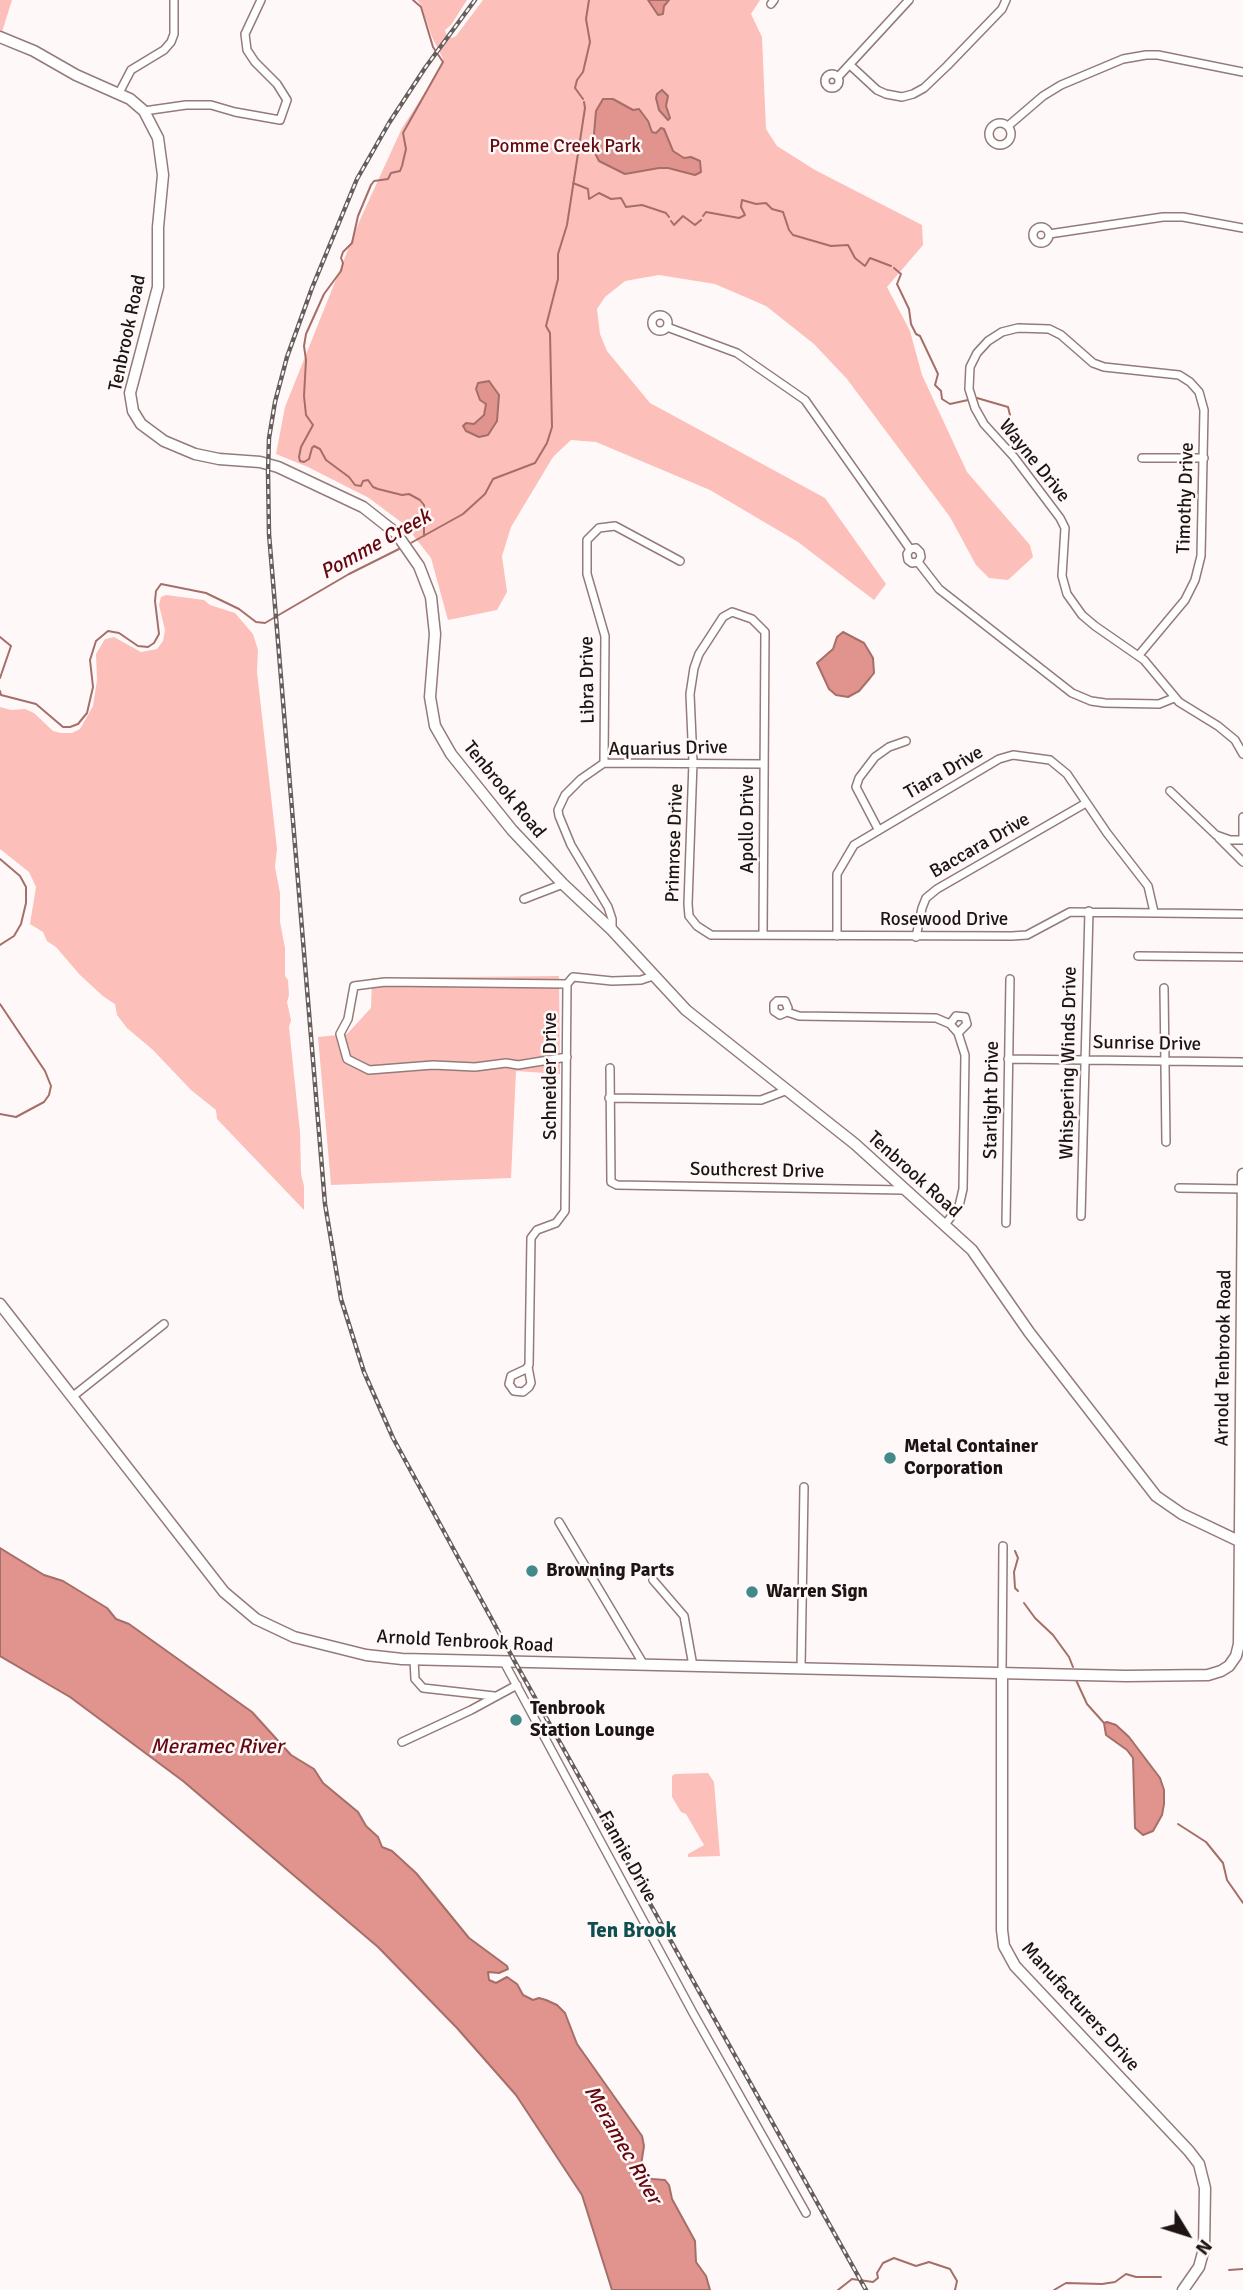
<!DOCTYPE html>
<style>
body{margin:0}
#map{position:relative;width:1243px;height:2290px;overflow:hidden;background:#fef9f8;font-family:Signika,sans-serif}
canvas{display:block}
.north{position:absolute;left:1152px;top:2199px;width:70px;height:70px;-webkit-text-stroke:5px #fef9f8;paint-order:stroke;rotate:128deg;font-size:19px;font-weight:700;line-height:28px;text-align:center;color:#1d1413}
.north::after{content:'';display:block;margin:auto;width:24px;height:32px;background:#1d1413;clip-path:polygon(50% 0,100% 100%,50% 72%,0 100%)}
</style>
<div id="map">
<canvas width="1243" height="2290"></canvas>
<div class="north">N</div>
</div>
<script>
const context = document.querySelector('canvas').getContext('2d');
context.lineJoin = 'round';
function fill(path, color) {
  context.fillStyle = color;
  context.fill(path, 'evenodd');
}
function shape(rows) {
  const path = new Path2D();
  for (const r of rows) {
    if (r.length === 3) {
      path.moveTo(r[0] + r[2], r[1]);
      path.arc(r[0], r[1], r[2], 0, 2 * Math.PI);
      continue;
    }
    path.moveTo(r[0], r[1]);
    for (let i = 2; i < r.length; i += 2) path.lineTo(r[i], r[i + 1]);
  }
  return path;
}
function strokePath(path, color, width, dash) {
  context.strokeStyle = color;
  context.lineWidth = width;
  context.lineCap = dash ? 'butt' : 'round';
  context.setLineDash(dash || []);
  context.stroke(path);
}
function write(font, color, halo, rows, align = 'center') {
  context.font = font + ' Signika,sans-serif';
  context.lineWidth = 5;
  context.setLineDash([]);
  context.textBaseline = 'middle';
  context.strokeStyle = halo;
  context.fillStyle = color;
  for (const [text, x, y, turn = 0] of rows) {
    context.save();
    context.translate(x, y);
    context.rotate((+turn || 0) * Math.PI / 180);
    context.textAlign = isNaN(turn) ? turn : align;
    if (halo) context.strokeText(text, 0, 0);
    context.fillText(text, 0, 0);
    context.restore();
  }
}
const green = shape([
 [0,0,12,0,2,32,0,32],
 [417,0,467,0,451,25,445,30,446,34,452,38,456,36,483,0,760,0,751,14,762,37,766,129,777,146,815,170,922,225,923,245,887,287,910,331,922,375,967,472,1030,545,1033,557,1008,580,989,578,976,565,950,517,847,379,814,344,766,306,715,284,659,275,625,281,605,297,597,309,600,334,607,351,650,403,825,498,886,584,874,600,798,542,710,490,596,442,571,440,553,457,511,527,502,556,507,592,497,610,448,620,431,558,405,525,369,498,308,467,276,454,285,407,359,222,402,128,439,71,443,59,432,37,421,5],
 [166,595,204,600,210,605,235,613,253,634,258,650,257,672,277,849,275,867,280,893,280,922,285,948,285,976,288,980,289,995,287,1002,291,1020,289,1027,300,1132,301,1174,304,1186,304,1210,217,1119,216,1110,191,1090,153,1050,127,1028,117,1015,115,1004,104,997,80,975,56,947,47,941,43,932,30,924,36,887,29,872,0,849,0,707,11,710,25,709,34,713,53,731,61,733,72,733,80,729,93,706,97,680,96,654,105,639,114,637,141,652,157,649,163,641,165,630,159,605,161,597],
 [559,976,560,1074,516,1071,511,1178,331,1185,318,1037,347,1034,371,1008,372,978],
 [708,1773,714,1782,720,1856,688,1857,688,1854,704,1845,686,1814,681,1812,672,1797,672,1776,675,1774]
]);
const water = shape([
 [648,0,669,0,664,6,663,14,658,15,648,0],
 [662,90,668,96,666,106,670,118,668,120,659,110,656,98,657,94,662,90],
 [603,99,613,99,633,110,639,109,648,121,652,132,656,133,661,128,664,129,673,151,684,158,691,157,700,161,701,172,695,175,668,168,659,168,625,174,599,161,594,151,594,134,596,111,603,99],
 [489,381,499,395,497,421,488,435,479,437,466,431,463,426,466,423,474,424,484,415,486,404,480,400,476,389,478,383,489,381],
 [843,632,864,643,873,658,874,673,870,678,859,691,848,697,836,695,829,689,817,663,833,649,837,637,843,632],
 [0,1548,44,1575,63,1581,107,1608,116,1619,129,1624,252,1712,291,1755,314,1769,323,1783,358,1812,366,1826,378,1837,382,1847,392,1851,416,1873,469,1938,507,1966,508,1969,499,1973,488,1972,489,1980,496,1983,507,1977,517,1984,523,1995,533,2000,539,1998,546,2000,557,2005,565,2013,577,2044,642,2136,644,2146,641,2165,643,2171,652,2179,665,2180,669,2185,672,2199,695,2241,696,2262,706,2276,710,2290,612,2290,582,2195,516,2095,457,2028,378,1947,183,1781,70,1697,0,1656,0,1548],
 [1107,1722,1116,1725,1129,1737,1160,1778,1164,1790,1164,1804,1162,1815,1153,1831,1143,1835,1135,1828,1133,1758,1127,1750,1106,1735,1104,1723,1107,1722]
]);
const stream = shape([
 [413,0,421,7,433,47,443,62,403,133,406,149,402,166,400,171,391,173,388,179,374,181,371,185,358,216,352,243,343,252,341,258,343,263,341,271,324,294,306,334,304,346,306,360,304,396,306,415,313,425,301,447,299,457,300,461,304,462,309,459,312,448,314,446,320,449,326,460,349,477,355,485,361,486,363,481,368,480,373,487,378,489,402,495,409,494,420,500,424,505,424,536],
 [583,99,575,88,577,80,583,72,590,42,586,19,589,0],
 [573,183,588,189,589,199,599,193,611,199,621,198,626,207,642,205,666,213,669,217],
 [703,216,706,212,739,218,745,215,741,207,742,200,756,204,766,203,772,209,783,212,789,230,793,235,831,246,848,245,855,258,865,266,870,258,891,266],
 [671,221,674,225,683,216,695,225,701,220],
 [894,268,901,274,897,284,909,309,911,324,916,334,920,336,938,374,935,385,941,391,942,399,950,404,968,400],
 [977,398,1008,407,1010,415,1008,427,1011,435],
 [409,544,463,514,485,494,493,479,535,463,547,443,552,427,550,333,546,326,558,279,558,254,567,225,585,108,584,102],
 [0,637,11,646,0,678],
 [0,691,1,695,36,704,63,727,70,727,78,724,87,713,93,687,90,660,96,641,108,631,119,633,138,646,148,647,154,643,159,634,155,601,156,591,161,584,206,593,239,609,256,622,265,623,349,574,401,548],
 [0,859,20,876,26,887,26,903,21,924,14,936,0,945],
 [0,1004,45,1071,51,1086,49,1095,44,1102,16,1117,0,1114],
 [1015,1551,1018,1558,1014,1572,1015,1588,1018,1591],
 [1024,1603,1035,1618,1053,1635,1069,1657,1073,1667],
 [1076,1680,1087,1704,1104,1723],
 [1178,1824,1206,1842,1223,1863,1227,1880,1243,1903],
 [1229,2270,1243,2269],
 [838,2290,852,2279,873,2282,878,2278,877,2273,883,2263,894,2258,916,2266,929,2262,950,2269,957,2281,955,2290],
 [1054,2290,1066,2283,1102,2284,1115,2282,1126,2274,1136,2277,1161,2277]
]);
const street = shape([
 [771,4,774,0],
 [850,65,877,90,886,94,902,97,913,94,924,88,947,66,1002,9,1006,0],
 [832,81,7],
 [838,77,909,0],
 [119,93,131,70,164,50,171,42,174,34,174,0],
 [144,111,186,105,211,105,235,112,280,120,287,100,277,84,255,62,247,50,245,34,261,0],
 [1000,134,11],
 [1008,126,1043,96,1061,85,1123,59,1146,55,1158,55,1243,72],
 [1041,235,8],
 [1049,234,1163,217,1183,217,1243,228],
 [660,323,8],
 [667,327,737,353,805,400,910,549,916,548,920,552,921,557,918,562],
 [1142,458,1204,458],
 [910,549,907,554,908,560,912,563,918,562,939,589,1072,693,1091,701,1105,703,1159,704,1174,698],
 [1139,655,1185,600,1195,580,1201,556,1204,410,1199,392,1190,382,1179,375,1104,367,1093,363,1061,335,1049,329,1018,328,1002,332,988,341,977,353,970,367,969,389,975,408,984,424,1014,457,1060,518,1065,528,1062,576,1067,594,1082,615,1095,626,1144,660,1179,702,1218,726,1235,740,1243,754],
 [604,763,605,636,587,574,587,540,599,528,615,526,680,561],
 [1170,791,1216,835,1230,840,1243,840],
 [1243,817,1243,836],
 [878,829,856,787,859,778,875,757,889,747,906,741],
 [1219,838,1243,862],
 [524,899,563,884],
 [612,930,612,919,608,907,571,845,559,816,558,810,565,795,581,779,604,763,764,764],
 [763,934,765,632,752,619,732,612,723,617,699,654,694,668,690,694,693,762,688,904,689,916,697,926,711,935,1012,936,1027,935,1070,912,1243,914],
 [837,936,837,874,854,845,999,759,1013,755,1050,760,1067,774,1107,833,1148,886,1154,912],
 [916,937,922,908,926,898,937,889,1086,803],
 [1138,956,1243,957],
 [1164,988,1166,1142],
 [787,1012,788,1008,785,1001,777,1001,774,1004,774,1011,780,1015,787,1012,799,1016,936,1018,950,1024,958,1033,965,1055,963,1189,959,1206,944,1226],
 [950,1024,956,1016,965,1017,967,1024,958,1033],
 [567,1057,518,1065,506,1063,475,1067,433,1065,369,1070,347,1059,340,1034,348,1019,354,986,385,982,567,984],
 [1008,1059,1243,1062],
 [610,1068,611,1182,617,1185,903,1190],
 [609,1098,761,1100,785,1091],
 [1179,1188,1243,1189],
 [1081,1216,1089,911],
 [1006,1223,1010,979],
 [528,1367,531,1383,529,1387,523,1392,514,1391,509,1384,511,1376,526,1369,529,1365,531,1238,537,1230,556,1223,565,1211,567,984,573,977,612,981,641,980,653,976],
 [72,1397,164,1324],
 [559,1522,644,1665],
 [653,1580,684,1616,693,1666],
 [414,1659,415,1679,423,1688,494,1696],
 [504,1662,693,2013,806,2213],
 [801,1668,804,1487],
 [1002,1672,1003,1546],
 [402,1742,471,1710,517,1685]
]);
const secondary = shape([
 [0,37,34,51,76,75,130,99,144,111,158,138,163,175,158,227,158,287,130,393,133,411,141,424,164,441,195,454,219,459,260,462,278,467,363,507,396,533,419,566,431,597,435,634,430,697,435,726,451,754,512,830,563,884,612,930,686,1010,855,1144,972,1250,1029,1332,1156,1496,1182,1514,1243,1543],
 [0,1304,224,1592,256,1619,294,1637,366,1655,402,1659,1126,1676,1208,1675,1221,1671,1229,1666,1236,1656,1239,1644,1243,1174],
 [1002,1672,1002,1930,1004,1946,1015,1966,1189,2151,1199,2164,1205,2188,1204,2249,1199,2267,1183,2290]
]);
const rail = shape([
 [475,0,425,68,389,123,357,179,312,288,287,357,275,402,269,438,268,472,269,534,325,1204,341,1299,364,1372,393,1438,515,1662,866,2290]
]);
const markers = [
 [890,1458,7,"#428a8a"],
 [532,1571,7,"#428a8a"],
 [752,1592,7,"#428a8a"],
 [516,1720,7,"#428a8a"]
];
const parkNames = [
 ["Pomme Creek Park",565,147]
];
const streetNames = [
 ["Tenbrook Road",128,333,-78],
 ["Wayne Drive",1034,461,51],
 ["Timothy Drive",1186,498,-88],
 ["Libra Drive",588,680,-91],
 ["Aquarius Drive",668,749,-1],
 ["Tiara Drive",944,773,-30],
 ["Tenbrook Road",504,790,51],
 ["Apollo Drive",748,824,-90],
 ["Primrose Drive",675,843,-88],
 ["Baccara Drive",980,846,-30],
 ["Rosewood Drive",944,920],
 ["Sunrise Drive",1147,1044,1],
 ["Whispering Winds Drive",1069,1063,-89],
 ["Schneider Drive",551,1076,-90],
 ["Starlight Drive",992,1100,-89],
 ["Southcrest Drive",757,1171,1],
 ["Tenbrook Road",914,1175,42],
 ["Arnold Tenbrook Road",1224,1358,-89],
 ["Arnold Tenbrook Road",465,1642,3],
 ["Fannie Drive",627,1857,61],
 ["Manufacturers Drive",1080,2007,48]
];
const poiNames = [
 ["Metal Container",904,1447],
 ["Corporation",904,1469],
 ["Browning Parts",546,1571],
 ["Warren Sign",766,1592],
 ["Tenbrook",530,1709],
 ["Station Lounge",530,1731]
];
const waterNames = [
 ["Pomme Creek",376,545,-29],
 ["Meramec River",217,1747],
 ["Meramec River",622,2145,60]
];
const neighbourhoodNames = [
 ["Ten Brook",632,1931]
];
fill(green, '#fcbfba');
fill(water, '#e1948e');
strokePath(water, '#a66e69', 2);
strokePath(stream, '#a66e69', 2);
strokePath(street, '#947b79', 10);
strokePath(secondary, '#947b79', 13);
strokePath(street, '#fff', 7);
strokePath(secondary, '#fff', 10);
strokePath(rail, '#665e5d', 4.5);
strokePath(rail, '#fef9f8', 2, [5]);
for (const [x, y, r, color] of markers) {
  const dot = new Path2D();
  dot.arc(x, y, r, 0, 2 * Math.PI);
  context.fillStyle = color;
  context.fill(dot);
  strokePath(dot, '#fef9f8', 2.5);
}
write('19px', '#670c12', '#fef9f8', parkNames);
write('19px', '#1d1413', '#fef9f8', streetNames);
write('bold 19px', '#1d1413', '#fef9f8', poiNames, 'left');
write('italic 21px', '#64070f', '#fef9f8', waterNames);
write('bold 21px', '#104f4f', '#fef9f8', neighbourhoodNames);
</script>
